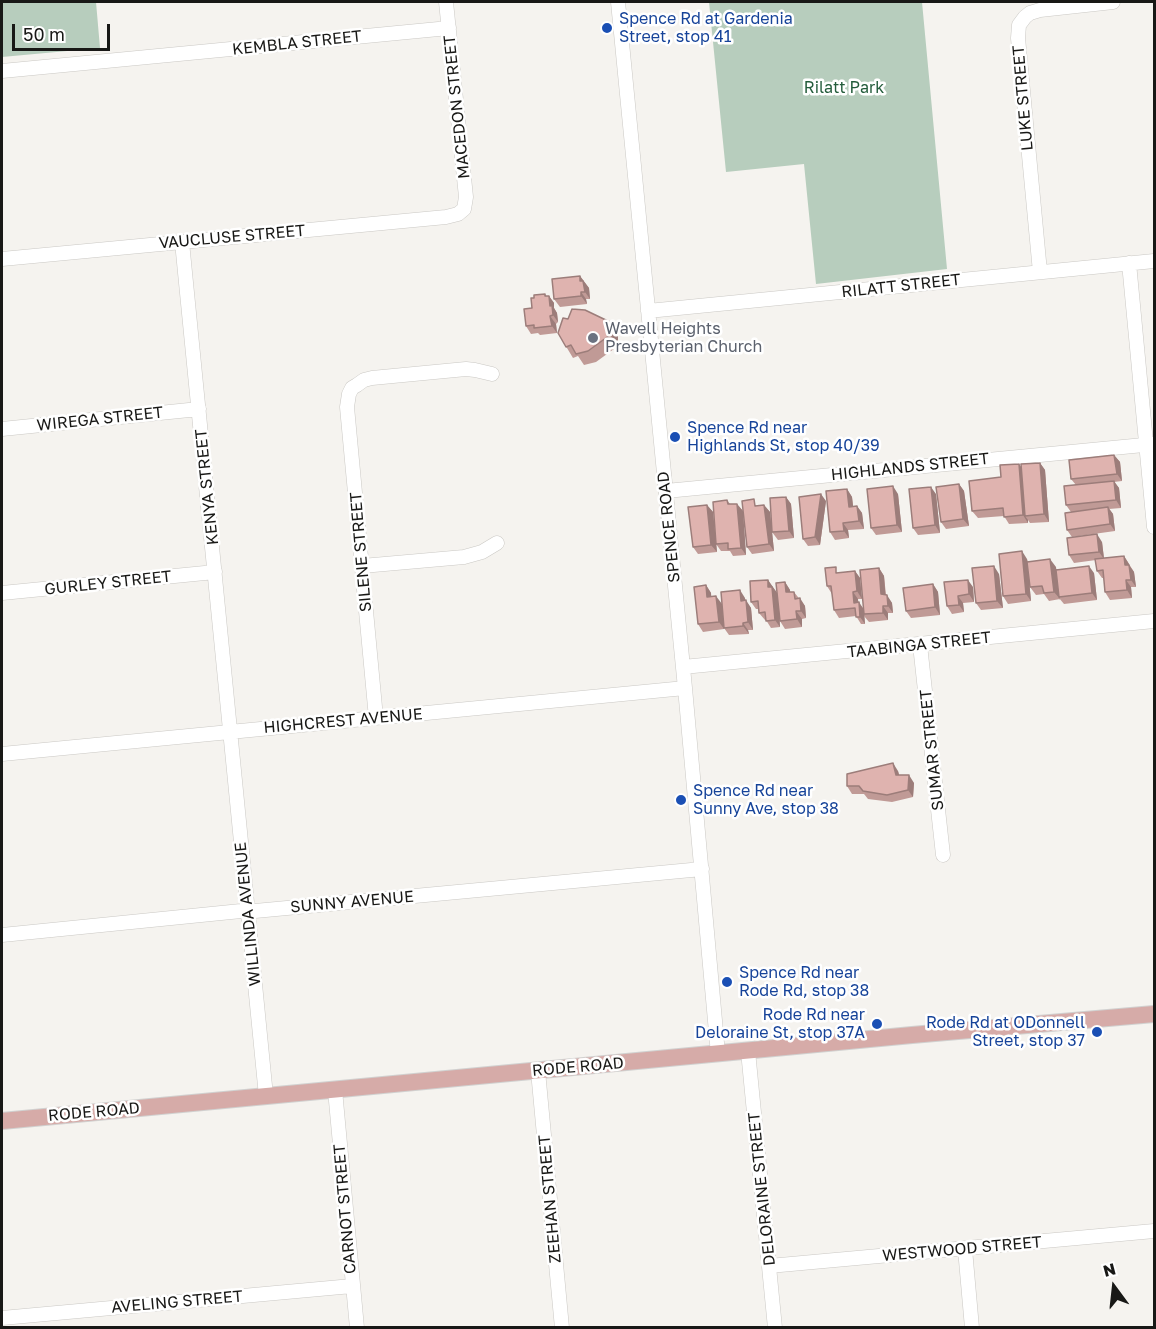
<!DOCTYPE html>
<style>
body{margin:0}
#map{position:relative;width:1156px;height:1329px;overflow:hidden;background:#f5f3ef;font-family:"Golos Text",sans-serif}
canvas{display:block}
.frame{position:absolute;inset:0;border:3px solid #181816;pointer-events:none}
.north{position:absolute;left:1084px;top:1257px;width:60px;height:60px;-webkit-text-stroke:4px #fff;paint-order:stroke;rotate:345deg;font-size:16px;font-weight:700;line-height:24px;text-align:center;color:#181816}
.north::after{content:'';display:block;margin:auto;width:21px;height:27px;background:#181816;clip-path:polygon(50% 0,100% 100%,50% 72%,0 100%)}
.scale{position:absolute;left:12px;top:24px;width:98px;height:27px;box-sizing:border-box;border:3px solid #181816;border-top:0;padding-left:8px;font-size:18px;line-height:21px;white-space:nowrap;color:#181816;-webkit-text-stroke:4px #fff;paint-order:stroke}
</style>
<div id="map">
<canvas width="1156" height="1329"></canvas>
<div class="frame"></div>
<div class="north">N</div>
<div class="scale">50 m</div>
</div>
<script>
const context = document.querySelector('canvas').getContext('2d');
context.lineJoin = 'round';
function fill(path, color) {
  context.fillStyle = color;
  context.fill(path, 'evenodd');
}
function shape(rows) {
  const path = new Path2D();
  for (const r of rows) {
    path.moveTo(r[0], r[1]);
    for (let i = 2; i < r.length; i += 2) path.lineTo(r[i], r[i + 1]);
  }
  return path;
}
function strokePath(path, color, width, dash) {
  context.strokeStyle = color;
  context.lineWidth = width;
  context.lineCap = dash ? 'butt' : 'round';
  context.setLineDash(dash || []);
  context.stroke(path);
}
function write(font, color, halo, rows, align = 'center') {
  context.font = font + ' "Golos Text",sans-serif';
  context.lineWidth = 5;
  context.setLineDash([]);
  context.textBaseline = 'middle';
  context.strokeStyle = halo;
  context.fillStyle = color;
  for (const [text, x, y, turn = 0] of rows) {
    context.save();
    context.translate(x, y);
    context.rotate((+turn || 0) * Math.PI / 180);
    context.textAlign = isNaN(turn) ? turn : align;
    if (halo) context.strokeText(text, 0, 0);
    context.fillText(text, 0, 0);
    context.restore();
  }
}
const green = shape([
 [2,2,96,2,100,48,2,57],
 [709,2,922,2,947,269,816,284,804,164,726,172]
]);
const minor = shape([
 [618,2,685,688,718,1054],
 [2,71,449,28],
 [182,242,266,1096],
 [2,259,446,217,458,214,464,209,466,197,446,2],
 [1129,263,1154,527],
 [1040,272,1018,38,1019,25,1025,17,1030,13,1040,10,1113,2],
 [648,311,1154,261],
 [2,429,199,409],
 [666,491,1154,444],
 [362,566,464,557,482,552,497,543],
 [2,593,215,572],
 [920,645,943,855],
 [683,667,1154,621],
 [376,718,347,407,349,394,352,388,357,385,364,380,372,378,466,369,475,370,492,374],
 [2,754,685,688],
 [2,935,241,911,255,911,702,869],
 [748,1051,775,1328],
 [538,1071,562,1328],
 [335,1090,357,1328],
 [965,1249,972,1328],
 [769,1266,1154,1231],
 [2,1318,352,1286]
]);
const major = shape([
 [2,1121,912,1035,1154,1014]
]);
const wall = shape([
 [580,276,589,288,590,299,586,299,587,304,560,307,554,299],
 [545,294,546,296,549,296,554,303,554,308,557,313,558,322,556,324,557,333,540,335,538,333,531,334,526,326,534,298],
 [558,333,618,333,618,346,596,362,584,365,578,356,573,358],
 [1114,455,1120,462,1122,481,1114,482,1119,488,1121,508,1109,509,1113,514,1115,531,1072,537,1067,530,1071,512,1066,505,1076,485,1071,479],
 [1040,463,1045,470,1049,522,1030,523,1028,520,1028,523,1009,524,1004,516,978,518,972,511,1001,477,1019,464,1021,467],
 [959,484,964,491,969,526,946,529,941,522],
 [847,489,852,497,853,506,857,506,862,513,864,529,848,530,849,538,835,540,830,532],
 [898,494,902,532,876,535,871,528],
 [936,494,940,533,918,535,913,528],
 [786,497,791,504,794,538,778,540,772,532],
 [727,500,730,504,737,504,743,511,746,555,733,556,730,551,721,551,716,544],
 [826,501,820,545,808,546,803,539],
 [707,505,713,512,717,552,698,554,693,547],
 [759,505,764,505,770,512,774,551,752,554,747,547],
 [1102,542,1104,558,1124,556,1134,572,1136,587,1131,587,1132,598,1110,600,1105,592,1104,578,1102,578,1097,571,1096,560,1074,563,1069,555],
 [1027,559,1028,562,1056,567,1056,569,1094,573,1097,600,1064,604,1059,598,1060,599,1049,601,1044,594,1036,595,1030,587,1028,568,1031,601,1008,604,1003,596],
 [879,568,884,576,886,595,892,603,893,613,888,613,888,620,869,622,864,616,865,624,861,624,856,616,839,618,834,610,832,594,827,586,839,573,855,571,860,578,862,599,858,599,858,602,863,608],
 [999,574,1003,608,981,610,976,603],
 [768,580,777,594,785,582,790,590,790,592,794,592,805,606,806,618,802,619,802,627,785,629,780,621,778,599,780,627,771,628,766,620,765,620,759,613,759,609,756,609,751,602],
 [944,582,973,587,974,602,963,603,964,612,952,614,947,606],
 [933,584,938,592,940,615,911,618,906,611],
 [706,585,711,593,711,597,722,604,724,629,703,632,698,624],
 [745,598,745,600,751,608,753,630,748,630,749,634,729,635,724,628],
 [898,771,899,775,914,783,913,797,892,802,868,799,864,794,852,794,847,786]
]);
const shadedWall = shape([
 [580,276,589,288,590,299,585,292,580,281],
 [581,292,586,299,587,304,581,296],
 [545,294,549,300,549,296,554,303,554,308,557,313,558,322,553,315],
 [550,316,556,324,557,333,552,326],
 [610,322,618,333,618,346,610,335],
 [1114,455,1120,462,1122,481,1117,474],
 [1040,463,1045,470,1049,522,1044,514],
 [1019,464,1024,471,1025,516,1028,520,1028,523,1023,515],
 [1114,481,1119,488,1121,508,1116,500],
 [959,484,964,491,969,526,963,519],
 [893,486,898,494,902,532,897,525],
 [931,487,936,494,940,533,935,525],
 [847,489,852,497,854,514,849,507],
 [821,494,826,501,820,545,815,537],
 [786,497,791,504,794,538,789,531],
 [737,504,743,511,746,555,741,548],
 [707,505,713,512,717,552,711,545],
 [764,505,770,512,774,551,769,544],
 [857,506,862,513,864,529,859,521],
 [1108,507,1113,514,1115,531,1110,524],
 [843,523,848,530,849,538,844,531],
 [1097,534,1102,542,1104,559,1099,552],
 [1022,551,1027,559,1031,601,1026,594],
 [1124,556,1129,564,1130,573,1125,565],
 [1050,559,1056,567,1060,599,1054,592],
 [1129,565,1134,572,1136,587,1131,580],
 [994,566,999,574,1003,608,997,601],
 [1089,566,1094,573,1097,600,1092,593],
 [879,568,884,576,886,602,881,594],
 [855,571,860,578,862,599,857,591],
 [768,580,778,594,780,627,775,620,768,587],
 [968,580,973,587,974,602,969,594],
 [1126,580,1131,587,1132,598,1127,590],
 [785,582,790,590,791,600,786,592],
 [933,584,938,592,940,615,935,607],
 [706,585,711,593,712,605,707,597],
 [740,590,745,598,746,608,741,601],
 [853,592,858,599,859,610,854,603],
 [887,595,892,603,893,613,888,606],
 [716,596,722,604,724,629,719,622],
 [958,596,963,603,964,612,959,605],
 [800,598,805,606,806,618,801,611],
 [746,600,751,608,753,630,748,622],
 [859,602,864,610,865,624,860,617],
 [883,606,888,613,888,620,883,613],
 [796,611,802,619,802,627,797,619],
 [743,623,748,630,749,634,743,626],
 [893,763,898,771,901,782,896,775],
 [909,775,914,783,913,797,908,790]
]);
const building = shape([
 [580,276,580,281,583,281,585,292,581,292,581,296,554,299,552,279,580,276],
 [545,294,545,296,549,296,550,306,552,305,553,315,550,316,552,326,534,328,534,325,526,326,524,309,532,308,531,298,534,298,534,295,545,294],
 [572,309,585,310,610,322,610,335,588,351,576,354,571,345,566,347,558,333,563,318,568,319,572,309],
 [1114,455,1117,474,1071,479,1069,460,1114,455],
 [1040,463,1044,514,1025,516,1021,464,1040,463],
 [1019,464,1023,515,1004,517,1003,508,972,511,969,481,1001,477,1000,465,1019,464],
 [1114,481,1116,500,1066,505,1064,486,1114,481],
 [959,484,963,519,941,522,936,487,959,484],
 [893,486,897,525,871,528,867,489,893,486],
 [931,487,935,525,913,528,909,489,931,487],
 [847,489,849,507,857,506,859,521,843,523,844,531,830,532,826,491,847,489],
 [821,494,815,537,803,539,799,497,821,494],
 [786,497,789,531,772,532,770,498,786,497],
 [754,499,755,506,764,505,769,544,747,547,742,501,754,499],
 [727,500,728,504,737,504,741,548,728,549,728,543,716,544,713,502,727,500],
 [707,505,711,545,693,547,688,507,707,505],
 [1108,507,1110,524,1067,530,1065,513,1108,507],
 [1097,534,1099,552,1069,555,1067,538,1097,534],
 [1022,551,1026,594,1003,596,999,554,1022,551],
 [1124,556,1125,565,1129,565,1131,580,1126,580,1127,590,1105,592,1103,570,1097,571,1095,559,1124,556],
 [1050,559,1054,592,1044,593,1042,586,1030,587,1027,562,1050,559],
 [994,566,997,601,976,603,972,568,994,566],
 [1089,566,1092,593,1059,597,1056,570,1089,566],
 [836,567,836,573,855,571,857,591,853,592,854,603,859,602,860,617,856,617,855,608,834,610,831,586,827,586,825,568,836,567],
 [879,568,881,594,887,595,888,606,883,606,883,613,864,614,860,570,879,568],
 [768,580,768,587,772,587,775,620,766,621,765,612,759,613,758,601,751,602,750,581,768,580],
 [968,580,969,594,958,596,959,605,947,606,944,582,968,580],
 [785,582,786,592,794,592,795,599,800,598,801,611,796,611,797,619,780,621,776,583,785,582],
 [933,584,935,607,906,611,903,588,933,584],
 [706,585,707,597,716,596,719,622,698,624,694,587,706,585],
 [740,590,741,601,746,600,748,622,743,623,743,626,724,628,721,592,740,590],
 [893,763,896,775,909,775,908,790,887,795,863,791,859,786,847,786,847,774,893,763]
]);
const markers = [
 [607,28,6,"#1a4fb4"],
 [593,338,6,"#6b7280"],
 [675,437,6,"#1a4fb4"],
 [681,800,6,"#1a4fb4"],
 [727,982,6,"#1a4fb4"],
 [877,1024,6,"#1a4fb4"],
 [1097,1032,6,"#1a4fb4"]
];
const transitNames = [
 ["Spence Rd at Gardenia",619,19],
 ["Street, stop 41",619,37],
 ["Spence Rd near",687,428],
 ["Highlands St, stop 40/39",687,446],
 ["Spence Rd near",693,791],
 ["Sunny Ave, stop 38",693,809],
 ["Spence Rd near",739,973],
 ["Rode Rd, stop 38",739,991],
 ["Rode Rd near",865,1015,"right"],
 ["Deloraine St, stop 37A",865,1033,"right"],
 ["Rode Rd at ODonnell",1085,1023,"right"],
 ["Street, stop 37",1085,1041,"right"]
];
const streetNames = [
 ["KEMBLA STREET",297,43,-6],
 ["LUKE STREET",1023,98,-95],
 ["MACEDON STREET",457,107,-96],
 ["VAUCLUSE STREET",232,237,-5],
 ["RILATT STREET",901,286,-6],
 ["WIREGA STREET",100,419,-6],
 ["HIGHLANDS STREET",910,467,-6],
 ["KENYA STREET",207,487,-96],
 ["SPENCE ROAD",669,527,-96],
 ["SILENE STREET",361,552,-95],
 ["GURLEY STREET",108,583,-6],
 ["TAABINGA STREET",919,645,-6],
 ["HIGHCREST AVENUE",343,721,-5],
 ["SUMAR STREET",932,750,-96],
 ["SUNNY AVENUE",352,902,-5],
 ["WILLINDA AVENUE",248,914,-96],
 ["RODE ROAD",578,1067,-5],
 ["RODE ROAD",94,1112,-5],
 ["DELORAINE STREET",762,1189,-96],
 ["ZEEHAN STREET",550,1199,-95],
 ["CARNOT STREET",345,1209,-95],
 ["WESTWOOD STREET",962,1249,-5],
 ["AVELING STREET",177,1302,-5]
];
const parkNames = [
 ["Rilatt Park",844,88]
];
const worshipNames = [
 ["Wavell Heights",605,329],
 ["Presbyterian Church",605,347]
];
fill(green, '#b7cdbd');
strokePath(minor, '#cac8c4', 15);
strokePath(major, '#d1d1d0', 18);
strokePath(minor, '#fff', 14);
strokePath(major, '#d6aba8', 16);
fill(wall, '#c09a96');
fill(shadedWall, '#9c7d7a');
fill(building, '#dfb3af');
strokePath(building, '#9c7d7a', 1.5);
for (const [x, y, r, color] of markers) {
  const dot = new Path2D();
  dot.arc(x, y, r, 0, 2 * Math.PI);
  context.fillStyle = color;
  context.fill(dot);
  strokePath(dot, '#fff', 2);
}
write('16px', '#164399', '#fff', transitNames, 'left');
write('16px', '#181816', '#fff', streetNames);
write('16px', '#235c3b', '#fff', parkNames);
write('16px', '#5b616d', '#fff', worshipNames, 'left');
</script>
